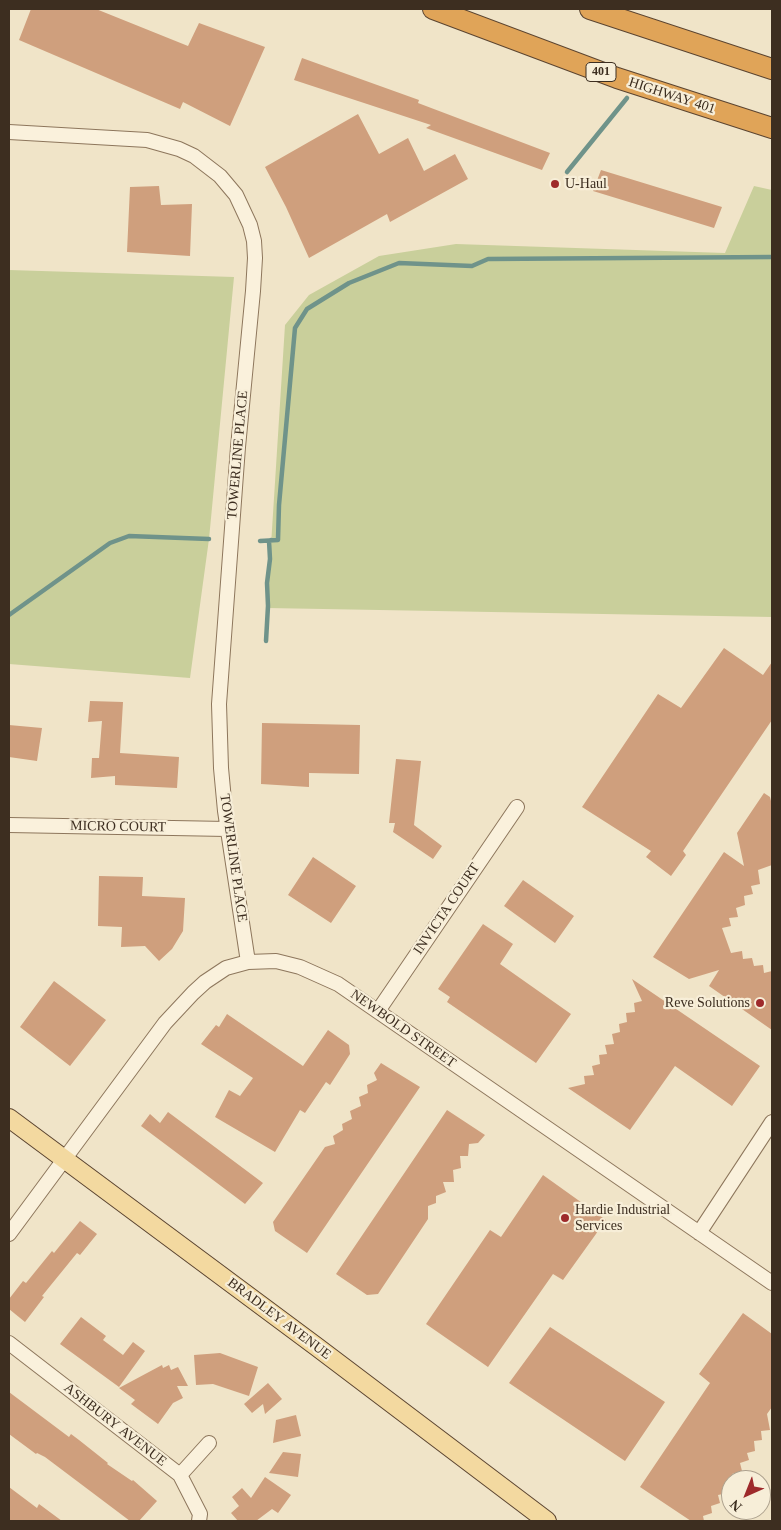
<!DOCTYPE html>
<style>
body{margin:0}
#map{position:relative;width:781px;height:1530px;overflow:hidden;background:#f0e4c8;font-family:"Times New Roman",serif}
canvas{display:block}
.frame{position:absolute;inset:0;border:10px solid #3d2e20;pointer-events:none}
.north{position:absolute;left:721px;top:1470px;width:50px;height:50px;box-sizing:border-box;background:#f7eed8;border:1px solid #ada18e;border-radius:50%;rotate:224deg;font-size:14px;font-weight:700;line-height:20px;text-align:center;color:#3d2e20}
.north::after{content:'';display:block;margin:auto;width:18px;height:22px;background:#9e2a2b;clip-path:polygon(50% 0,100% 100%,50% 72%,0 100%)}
</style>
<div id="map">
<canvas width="781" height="1530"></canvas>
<div class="frame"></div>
<div class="north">N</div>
</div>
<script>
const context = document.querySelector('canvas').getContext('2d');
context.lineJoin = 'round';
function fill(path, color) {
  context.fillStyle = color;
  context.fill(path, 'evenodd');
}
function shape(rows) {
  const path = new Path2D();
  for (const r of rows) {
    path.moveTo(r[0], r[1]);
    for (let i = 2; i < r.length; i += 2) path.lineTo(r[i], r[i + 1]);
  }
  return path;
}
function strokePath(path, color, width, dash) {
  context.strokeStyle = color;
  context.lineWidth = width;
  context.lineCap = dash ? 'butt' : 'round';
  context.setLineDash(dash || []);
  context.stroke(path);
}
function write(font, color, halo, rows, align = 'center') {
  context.font = font + ' "Times New Roman",serif';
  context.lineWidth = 4.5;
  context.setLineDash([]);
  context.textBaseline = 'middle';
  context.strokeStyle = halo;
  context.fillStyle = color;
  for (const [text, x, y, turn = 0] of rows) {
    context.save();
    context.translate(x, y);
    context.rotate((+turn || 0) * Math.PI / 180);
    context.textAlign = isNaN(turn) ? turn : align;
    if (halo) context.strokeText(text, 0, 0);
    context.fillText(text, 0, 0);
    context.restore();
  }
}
const green = shape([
 [754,186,772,190,772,617,267,608,285,325,309,295,379,256,456,244,725,253],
 [9,270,234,277,209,539,190,678,9,664]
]);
const stream = shape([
 [567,172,627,98],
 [260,541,278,540,279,505,295,328,307,309,349,283,399,263,472,266,488,259,772,257],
 [9,615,110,543,129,536,209,539],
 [266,641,268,606,267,583,270,559,269,541,271,540]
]);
const building = shape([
 [31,9,96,9,188,46,199,23,265,47,230,126,183,102,180,109,19,40],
 [302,58,419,100,418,103,550,153,542,170,426,128,431,125,294,80],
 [358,114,379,154,408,138,424,171,455,154,468,179,390,222,387,214,309,258,286,207,265,167],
 [601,170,722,207,714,228,593,191],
 [159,186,161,205,192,204,190,256,127,252,130,187],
 [724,648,763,675,772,662,772,720,683,851,686,855,671,876,646,857,651,851,582,807,658,694,681,708],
 [90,701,123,702,120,753,179,757,177,788,115,785,115,776,91,778,92,758,99,758,102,721,88,722],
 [262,723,360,725,359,774,309,773,309,787,261,784],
 [9,725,42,728,37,761,9,757],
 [396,759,421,761,414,825,442,846,433,859,393,832,395,823,389,823],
 [764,793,770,797,772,805,772,865,758,870,760,884,751,886,753,894,744,896,745,905,736,908,738,917,729,918,731,926,722,928,731,953,742,951,743,959,752,958,754,966,763,965,764,973,772,971,772,1030,709,986,719,970,689,979,653,957,724,852,744,866,737,833],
 [313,857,356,886,331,923,288,895],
 [99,876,143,877,142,896,185,898,183,931,172,949,159,961,145,946,121,947,122,927,98,926],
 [523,880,574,916,555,943,504,906],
 [483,924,513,944,500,964,571,1014,536,1063,447,1002,450,997,438,989],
 [632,979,760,1066,732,1106,675,1066,630,1130,568,1088,585,1084,584,1076,594,1075,592,1066,600,1064,599,1055,607,1054,605,1045,614,1044,612,1034,620,1032,619,1024,627,1022,626,1013,635,1012,634,1003,642,1001],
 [54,981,106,1020,70,1066,20,1027],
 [227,1014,303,1066,328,1030,349,1045,350,1054,330,1085,326,1082,305,1113,300,1110,275,1152,215,1117,229,1090,240,1096,253,1078,201,1044,216,1025,219,1027],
 [381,1063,420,1087,307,1253,275,1231,273,1222,325,1147,335,1144,333,1136,343,1130,342,1124,352,1119,350,1111,361,1106,359,1097,368,1093,367,1085,377,1080,374,1073],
 [447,1110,485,1135,478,1143,469,1144,468,1156,460,1156,461,1168,453,1170,454,1182,443,1182,446,1192,436,1196,436,1203,428,1206,428,1219,378,1294,367,1295,336,1274],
 [168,1112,263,1183,245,1204,141,1126,150,1114,160,1123],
 [543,1175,606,1220,563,1280,553,1274,488,1367,426,1324,490,1230,501,1237],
 [80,1221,97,1234,80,1255,77,1253,42,1296,44,1297,25,1322,9,1309,9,1299,23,1281,26,1283,52,1251,54,1253],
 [743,1313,772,1334,772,1407,767,1414,770,1430,761,1431,762,1440,754,1441,755,1451,747,1453,749,1460,740,1463,742,1471,732,1474,733,1480,725,1484,727,1493,718,1495,720,1503,711,1506,712,1513,703,1516,704,1521,691,1521,640,1487,710,1383,699,1374],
 [81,1317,106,1336,103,1340,123,1355,133,1342,145,1351,119,1387,60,1344],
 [550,1327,665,1402,625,1461,509,1383],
 [220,1353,258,1367,249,1396,213,1384,196,1385,194,1355],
 [162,1365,163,1368,169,1365,171,1370,178,1367,188,1386,177,1386,183,1398,173,1403,158,1424,131,1404,135,1400,119,1388],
 [268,1383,282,1399,265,1414,263,1404,252,1413,244,1404],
 [9,1392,69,1437,71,1434,79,1440,108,1463,107,1464,132,1481,133,1480,157,1501,139,1521,130,1521,45,1457,37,1453,36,1454,9,1434],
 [296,1415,301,1436,273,1443,276,1420],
 [283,1452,301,1454,298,1477,269,1473],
 [265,1477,291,1495,278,1513,272,1509,256,1521,238,1521,231,1513,239,1506,232,1497,242,1488,251,1498],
 [9,1487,37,1508,39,1504,62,1521,9,1521]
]);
const minor = shape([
 [9,132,147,140,179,149,194,156,220,176,236,195,250,225,254,241,255,258,253,291,238,447,219,704,221,768,225,811,248,962],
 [9,825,227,829],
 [378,1011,517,807],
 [699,1233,772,1122],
 [9,1234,165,1023,193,993,205,982,226,968,248,962,276,961,300,967,338,984,772,1283],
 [9,1343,180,1475,200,1514,199,1521],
 [180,1475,209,1443]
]);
const major = shape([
 [9,1118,317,1347,547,1521]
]);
const highway = shape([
 [433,9,617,78,772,128],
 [590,9,772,69]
]);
const markers = [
 [555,184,5,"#9e2a2b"],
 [760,1003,5,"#9e2a2b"],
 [565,1218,5,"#9e2a2b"]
];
const shields = [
 [601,72,30]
];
const shieldNames = [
 ["401",601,72]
];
const streetNames = [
 ["HIGHWAY 401",672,96,18],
 ["TOWERLINE PLACE",238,455,-85],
 ["MICRO COURT",118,827,1],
 ["TOWERLINE PLACE",233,858,82],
 ["INVICTA COURT",447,909,-56],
 ["NEWBOLD STREET",403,1029,35],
 ["BRADLEY AVENUE",279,1319,37],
 ["ASHBURY AVENUE",115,1425,38]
];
const poiNames = [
 ["U-Haul",565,184],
 ["Reve Solutions",750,1003,"right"],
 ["Hardie Industrial",575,1210],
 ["Services",575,1226]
];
fill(green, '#c9cf9b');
strokePath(stream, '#6f938a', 4.5);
fill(building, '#cf9f7d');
strokePath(minor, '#8d765c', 16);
strokePath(major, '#5b4430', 20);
strokePath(highway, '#5b4430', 22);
strokePath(minor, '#faf1dc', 14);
strokePath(major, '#f3d9a0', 18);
strokePath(highway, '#e0a458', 20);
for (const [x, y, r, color] of markers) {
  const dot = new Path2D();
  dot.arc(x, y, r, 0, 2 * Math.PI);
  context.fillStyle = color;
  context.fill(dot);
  strokePath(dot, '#f7eed8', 2);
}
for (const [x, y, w] of shields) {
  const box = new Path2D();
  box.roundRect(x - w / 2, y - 9.5, w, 19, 4);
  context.fillStyle = '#f7eed8';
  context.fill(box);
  strokePath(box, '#3d2e20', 1);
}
write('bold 12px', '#3d2e20', null, shieldNames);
write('14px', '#3d2e20', '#f7eed8', streetNames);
write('14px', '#3d2e20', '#f7eed8', poiNames, 'left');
</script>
